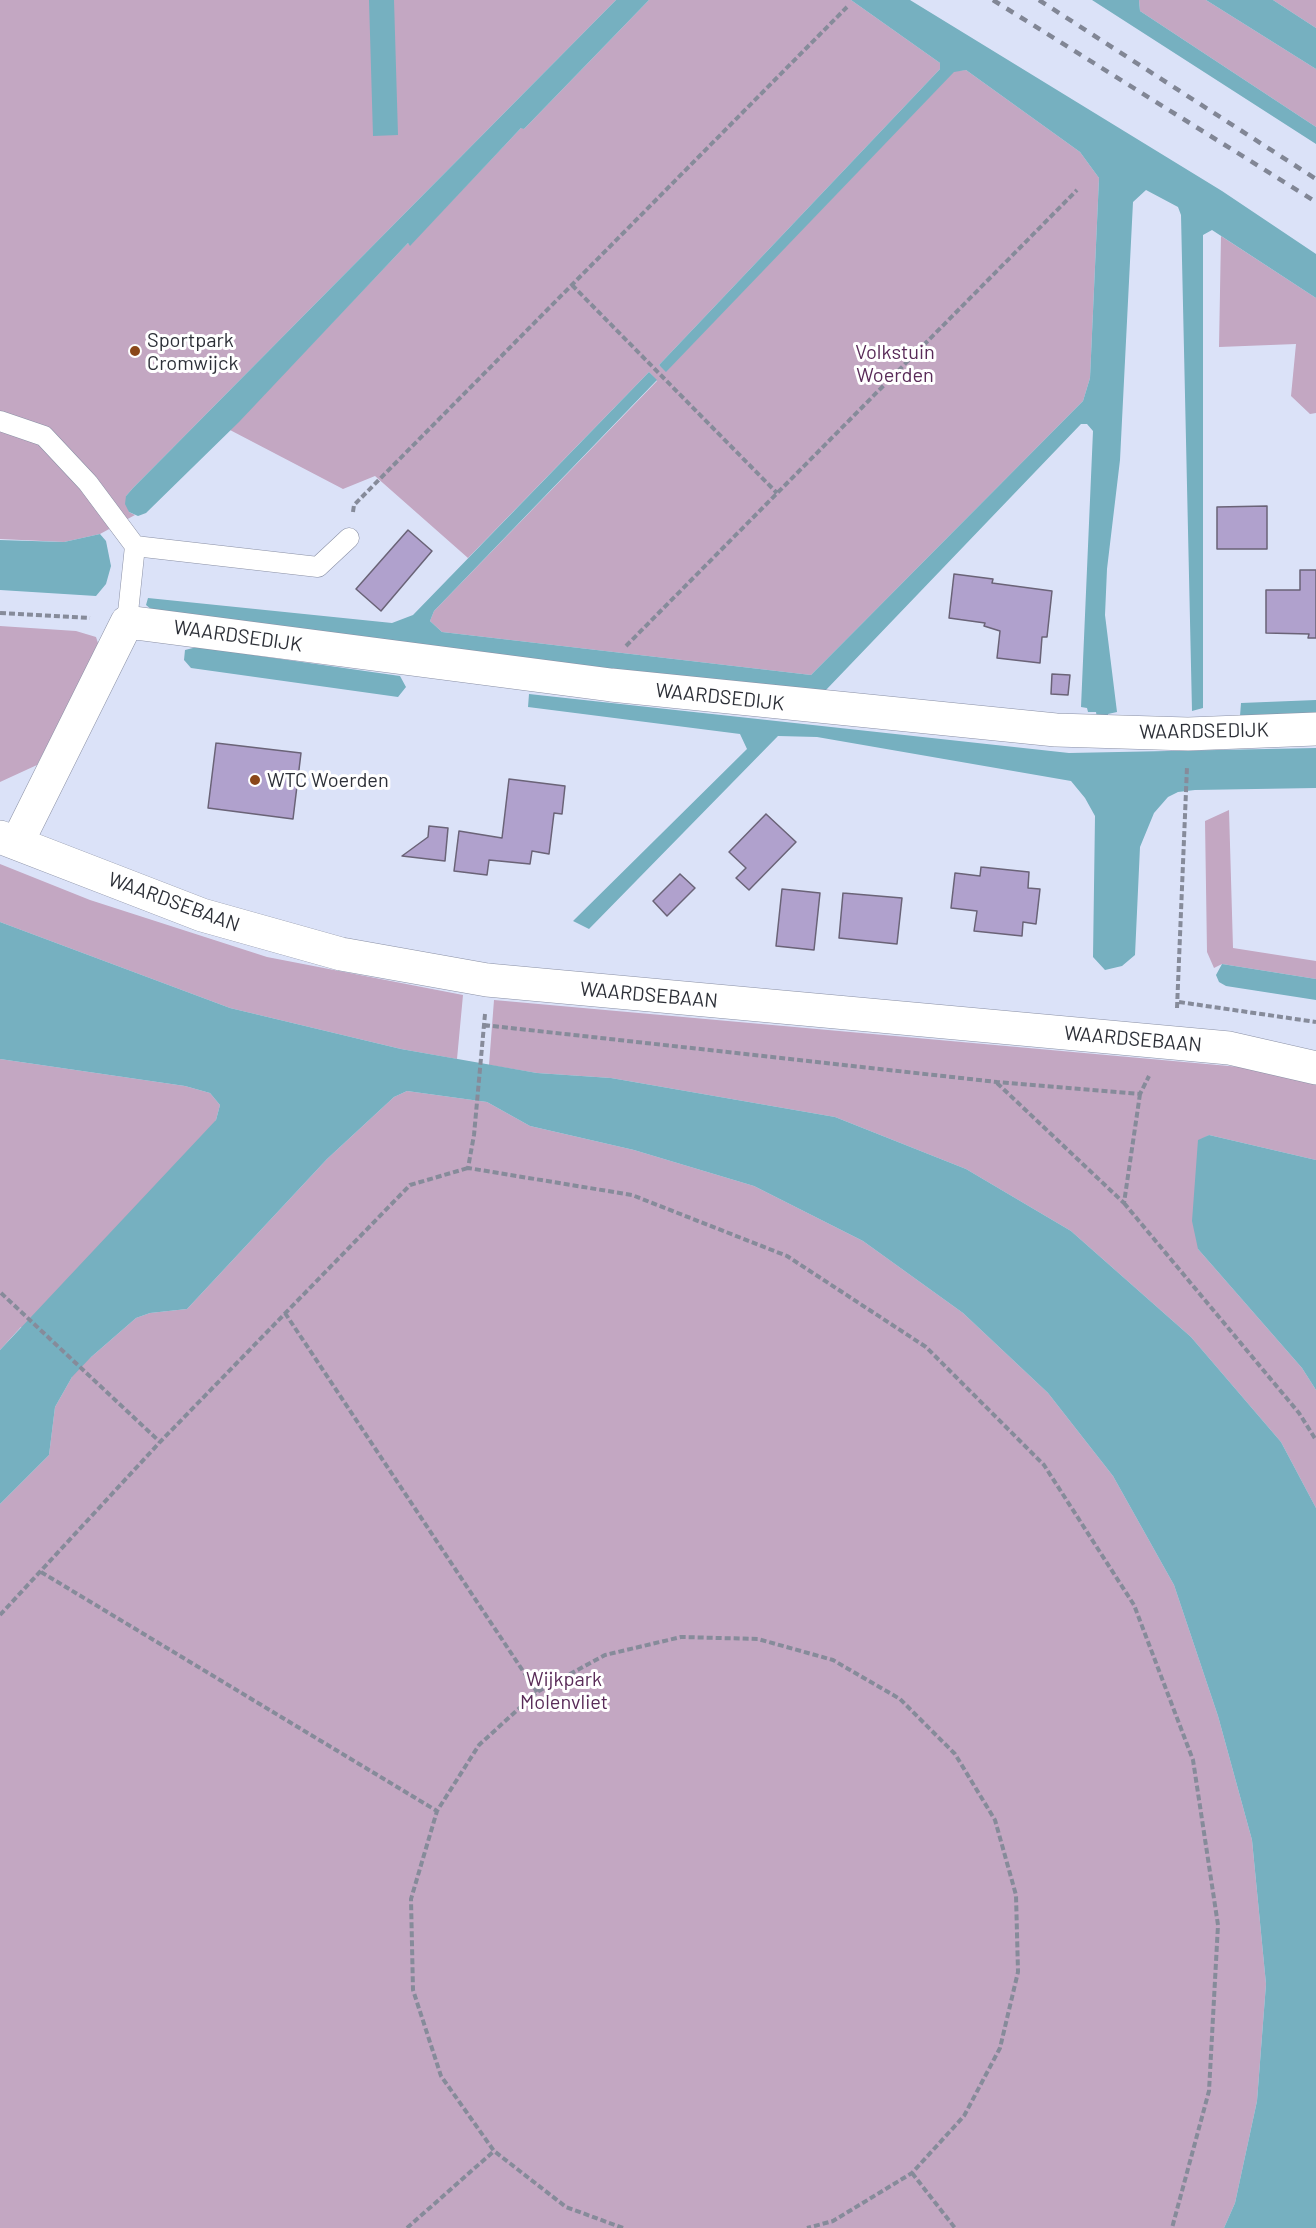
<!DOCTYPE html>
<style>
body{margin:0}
canvas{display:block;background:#dbe2f8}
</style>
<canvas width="1316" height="2228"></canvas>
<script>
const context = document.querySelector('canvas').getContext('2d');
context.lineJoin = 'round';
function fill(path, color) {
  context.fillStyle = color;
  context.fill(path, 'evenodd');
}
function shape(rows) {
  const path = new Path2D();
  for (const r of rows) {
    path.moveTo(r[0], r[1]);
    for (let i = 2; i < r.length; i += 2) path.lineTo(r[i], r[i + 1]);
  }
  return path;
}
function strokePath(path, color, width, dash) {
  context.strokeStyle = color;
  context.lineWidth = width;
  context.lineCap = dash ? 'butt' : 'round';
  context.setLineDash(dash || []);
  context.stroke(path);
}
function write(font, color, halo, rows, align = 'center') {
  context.font = font + ' Barlow,sans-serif';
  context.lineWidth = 6;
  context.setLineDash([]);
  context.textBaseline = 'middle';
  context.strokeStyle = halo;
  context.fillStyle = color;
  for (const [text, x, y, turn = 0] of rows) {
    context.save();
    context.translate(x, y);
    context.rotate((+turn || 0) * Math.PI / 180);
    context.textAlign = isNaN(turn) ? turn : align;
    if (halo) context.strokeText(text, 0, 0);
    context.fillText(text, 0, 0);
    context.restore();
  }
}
const green = shape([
 [0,0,616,0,133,488,126,496,129,512,135,515,100,534,64,542,0,539],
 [649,0,851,0,940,63,940,69,659,365,666,371,954,71,966,70,1080,152,1099,178,1090,378,1083,401,811,675,442,632,430,621,434,611,657,381,649,372,468,558,375,476,343,489,230,430,408,243,410,245,522,127,524,129],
 [1139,0,1206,0,1316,69,1316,127,1140,11],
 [1273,0,1316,0,1316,28],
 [1221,236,1316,298,1316,413,1310,414,1291,396,1296,344,1219,347],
 [0,626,76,631,96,637,99,646,37,765,0,782],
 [1229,810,1233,948,1316,961,1316,979,1222,964,1214,968,1207,952,1205,821],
 [0,864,90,900,267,957,463,995,457,1059,401,1049,230,1008,0,922],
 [494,1000,1251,1068,1316,1085,1316,1160,1209,1135,1198,1141,1198,1249,1302,1368,1316,1390,1316,1508,1281,1442,1191,1337,1071,1231,966,1169,835,1117,611,1078,537,1073,489,1065],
 [0,1059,185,1086,210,1093,220,1105,216,1120,90,1358,136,1318,150,1313,187,1309,327,1159,394,1097,407,1091,487,1102,530,1126,634,1150,754,1186,863,1241,963,1313,1048,1393,1113,1476,1174,1585,1218,1716,1252,1840,1266,1984,1257,2101,1235,2203,1224,2228,0,2228,0,1504,49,1455,55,1407,72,1377,21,1327,0,1350]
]);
const water = shape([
 [369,0,394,0,398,135,373,136],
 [616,0,649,0,524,129,521,128,410,246,408,243,239,422,146,513,138,516,129,512,125,504,126,496,133,488],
 [851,0,910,0,1222,191,1316,254,1316,298,1212,230,1203,235,1203,708,1192,711,1181,215,1178,207,1146,190,1133,202,1120,460,1107,569,1105,615,1117,712,1108,714,1108,720,1097,718,1096,712,1088,712,1087,708,1081,707,1093,431,1087,424,1081,424,825,691,808,692,471,654,152,610,146,605,148,598,392,623,413,615,649,372,657,380,434,611,430,621,442,632,811,675,1083,401,1090,378,1099,178,1080,152,966,70,954,72,666,372,659,365,940,69,940,63],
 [1092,0,1139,0,1140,11,1316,127,1316,144],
 [1206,0,1273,0,1316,28,1316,69],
 [100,534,106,541,111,566,106,584,96,596,0,590,0,540,64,542],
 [197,647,400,676,406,687,398,697,191,668,184,660,185,650],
 [529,694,1069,753,1316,748,1316,788,1195,790,1178,792,1168,797,1154,813,1140,847,1135,955,1122,966,1105,970,1093,957,1095,816,1085,798,1071,781,817,737,778,736,589,929,573,921,747,749,740,734,528,707],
 [1316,700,1316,717,1240,716,1241,703],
 [0,922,230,1008,401,1049,537,1073,611,1078,835,1117,966,1169,1071,1231,1191,1337,1281,1442,1316,1508,1316,2228,1224,2228,1235,2203,1257,2101,1266,1984,1252,1840,1218,1716,1174,1585,1113,1476,1048,1393,963,1313,863,1241,754,1186,634,1150,530,1126,487,1102,407,1091,394,1097,327,1159,187,1309,150,1313,136,1318,90,1358,72,1377,55,1407,49,1455,0,1504,0,1350,216,1120,220,1105,210,1093,185,1086,0,1059],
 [1222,964,1316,979,1316,1000,1226,986,1219,982,1216,975],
 [1209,1135,1316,1160,1316,1390,1302,1368,1198,1249,1192,1221,1198,1140]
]);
const building = shape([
 [1267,506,1267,549,1217,549,1217,507,1267,506],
 [408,530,432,551,381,611,356,589,408,530],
 [1300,570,1316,570,1316,638,1308,638,1309,634,1266,633,1266,590,1300,590,1300,570],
 [954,574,993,579,992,583,1052,591,1047,637,1042,637,1040,663,997,658,1000,631,984,626,985,623,949,618,954,574],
 [1052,674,1070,675,1068,695,1051,694,1052,674],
 [216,743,301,753,293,819,208,808,216,743],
 [509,779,565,786,562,814,554,813,549,854,532,851,530,864,489,860,487,875,454,871,459,831,502,838,509,779],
 [766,814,796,842,749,890,736,878,746,868,729,852,766,814],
 [429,826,448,828,445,861,402,856,428,837,429,826],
 [981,867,1029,872,1028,888,1040,889,1036,924,1023,922,1022,936,974,931,977,911,951,908,955,873,980,876,981,867],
 [680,874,695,888,667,916,653,901,680,874],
 [782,889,820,893,814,950,776,946,782,889],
 [843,893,902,898,897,944,839,938,843,893]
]);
const path = shape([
 [572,285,777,493],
 [353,512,354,505,847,7],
 [0,613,90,618],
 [626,646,1077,190],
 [1179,1002,1316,1022],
 [1177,1008,1187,767],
 [485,1014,474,1135,468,1168,632,1195,787,1256,926,1347,1044,1465,1134,1605,1193,1760,1218,1925,1209,2091,1172,2228],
 [484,1025,997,1082,1140,1094,1149,1076],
 [997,1083,1124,1203,1140,1094],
 [1124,1203,1299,1413,1316,1440],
 [1,1293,160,1442],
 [285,1313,537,1692],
 [41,1572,437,1811],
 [0,1615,160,1442,410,1185,468,1168],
 [912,2173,955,2228],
 [407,2228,494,2151],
 [623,2228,566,2207,494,2151,441,2076,413,1990,411,1899,437,1811,479,1745,537,1692,605,1655,681,1637,758,1639,833,1660,900,1699,955,1754,995,1820,1016,1895,1018,1972,1000,2048,964,2116,912,2173,833,2221,807,2228]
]);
const service = shape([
 [0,421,44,436,88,483,135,546,127,622],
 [135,546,318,567,349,538]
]);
const minor = shape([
 [17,843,127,622,611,685,1056,730,1188,734,1316,729]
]);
const tertiary = shape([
 [0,837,202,915,341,954,487,980,1229,1048,1316,1068]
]);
const rail = shape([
 [993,0,1316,202],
 [1039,0,1316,179]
]);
const markers = [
 [135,351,6,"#8a4719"],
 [255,780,6,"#8a4719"]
];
const poiNames = [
 ["Sportpark",147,340],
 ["Cromwijck",147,363],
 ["WTC Woerden",267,780]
];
const parkNames = [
 ["Volkstuin",895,352],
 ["Woerden",895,375],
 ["Wijkpark",564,1679],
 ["Molenvliet",564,1702]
];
const streetNames = [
 ["WAARDSEDIJK",238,636,8],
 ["WAARDSEDIJK",720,697,6],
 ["WAARDSEDIJK",1204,731,-1],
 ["WAARDSEBAAN",174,902,20],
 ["WAARDSEBAAN",649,995,5],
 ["WAARDSEBAAN",1133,1039,5]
];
fill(green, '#c3a7c2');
fill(water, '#76b0c0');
fill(building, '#b0a1cd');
strokePath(building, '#6a6377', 1.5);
strokePath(service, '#8a90a5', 21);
strokePath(minor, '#8a90a5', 34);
strokePath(tertiary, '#8a90a5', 34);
strokePath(path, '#868b9a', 4, [6, 3]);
strokePath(service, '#fff', 20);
strokePath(minor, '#fff', 33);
strokePath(tertiary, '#fff', 33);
strokePath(rail, '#818695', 4.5, [8, 8]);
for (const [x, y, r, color] of markers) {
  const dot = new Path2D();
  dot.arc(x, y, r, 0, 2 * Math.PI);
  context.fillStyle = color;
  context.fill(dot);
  strokePath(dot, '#fff', 2);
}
write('20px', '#2d3038', '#fff', poiNames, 'left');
write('20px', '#592b58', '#fff', parkNames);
write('20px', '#2d3038', '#fff', streetNames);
</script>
